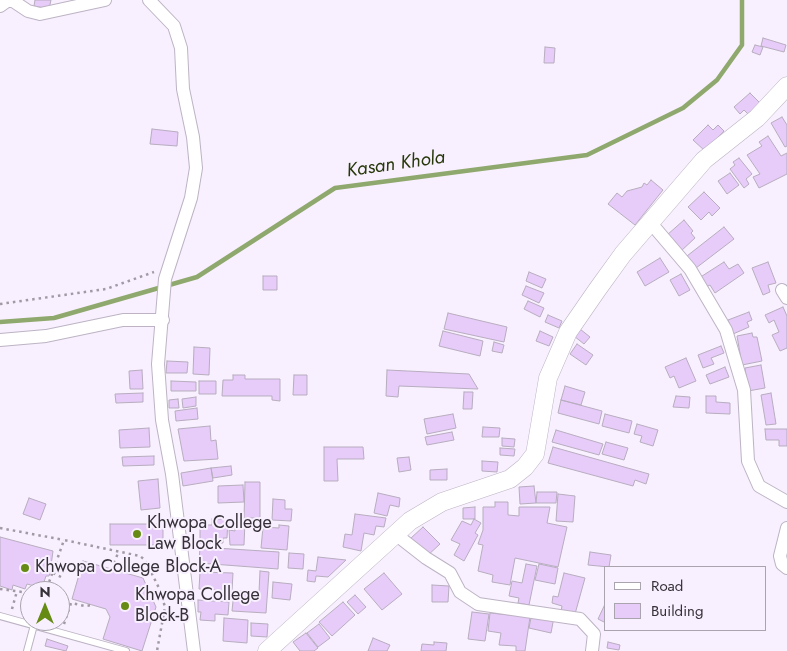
<!DOCTYPE html>
<style>
body{margin:0}
#map{position:relative;width:787px;height:651px;overflow:hidden;background:#f8f0fe;font-family:Jost,sans-serif}
canvas{display:block}
.legend{position:absolute;left:604px;top:566px;width:162px;height:65px;box-sizing:border-box;background:#f8f0fe;border:1px solid #aaa4af;margin:0;padding:6px 9px;list-style:none;font-size:15px;color:#363138}
.legend li{display:flex;align-items:center;gap:10px;height:25px}
.legend b{width:25px;border:1px solid #aaa4af}
.north{position:absolute;left:20px;top:581px;width:50px;height:50px;box-sizing:border-box;background:#f8f0fe;border:1px solid #aaa4af;border-radius:50%;rotate:0deg;font-size:14px;font-weight:700;line-height:20px;text-align:center;color:#363138}
.north::after{content:'';display:block;margin:auto;width:18px;height:22px;background:#658b14;clip-path:polygon(50% 0,100% 100%,50% 72%,0 100%)}
</style>
<div id="map">
<canvas width="787" height="651"></canvas>
<ul class="legend">
<li><b style="height:6px;background:#fff"></b>Road</li>
<li><b style="height:14px;background:#e7cbf9"></b>Building</li>
</ul>
<div class="north">N</div>
</div>
<script>
const context = document.querySelector('canvas').getContext('2d');
context.lineJoin = 'round';
function shape(rows) {
  const path = new Path2D();
  for (const r of rows) {
    path.moveTo(r[0], r[1]);
    for (let i = 2; i < r.length; i += 2) path.lineTo(r[i], r[i + 1]);
  }
  return path;
}
function strokePath(path, color, width, dash) {
  context.strokeStyle = color;
  context.lineWidth = width;
  context.lineCap = dash ? 'butt' : 'round';
  context.setLineDash(dash || []);
  context.stroke(path);
}
function fill(path, color) {
  context.fillStyle = color;
  context.fill(path, 'evenodd');
}
function write(font, color, halo, rows, align = 'center') {
  context.font = font + ' Jost,sans-serif';
  context.lineWidth = 4;
  context.setLineDash([]);
  context.textBaseline = 'middle';
  context.strokeStyle = halo;
  context.fillStyle = color;
  for (const [text, x, y, turn = 0] of rows) {
    context.save();
    context.translate(x, y);
    context.rotate((+turn || 0) * Math.PI / 180);
    context.textAlign = isNaN(turn) ? turn : align;
    if (halo) context.strokeText(text, 0, 0);
    context.fillText(text, 0, 0);
    context.restore();
  }
}
const stream = shape([
 [0,322,54,318,197,277,335,188,587,155,683,108,717,80,742,45,742,0]
]);
const building = shape([
 [35,0,51,0,49,9,34,6,35,0],
 [763,38,786,45,784,52,761,46,763,38],
 [755,45,763,47,760,55,752,52,755,45],
 [545,47,555,48,554,63,544,63,545,47],
 [750,93,761,104,749,115,744,110,740,114,734,107,750,93],
 [782,117,787,125,787,146,785,147,771,123,782,117],
 [708,125,713,130,718,125,724,131,705,151,693,140,708,125],
 [152,129,178,132,177,146,150,144,152,129],
 [768,136,781,156,787,153,787,174,759,188,753,177,760,174,747,155,762,146,759,142,768,136],
 [739,158,752,174,746,179,749,184,744,188,730,169,735,165,733,162,739,158],
 [730,173,739,185,727,194,718,181,730,173],
 [651,180,663,190,635,225,608,204,617,193,622,197,627,191,642,187,644,183,647,185,651,180],
 [704,192,720,208,712,216,709,212,701,220,688,207,704,192],
 [684,220,693,231,691,233,695,238,681,251,667,235,684,220],
 [724,227,734,239,696,268,687,256,724,227],
 [660,258,669,272,645,286,637,272,660,258],
 [724,262,729,269,738,264,744,273,715,293,710,285,706,287,699,278,724,262],
 [768,262,776,283,768,285,770,292,763,295,752,268,768,262],
 [529,272,546,279,542,288,526,281,529,272],
 [681,274,690,290,679,296,670,280,681,274],
 [263,276,277,276,277,290,263,290,263,276],
 [526,286,544,293,539,303,522,295,526,286],
 [528,301,544,308,540,317,524,309,528,301],
 [783,307,787,316,787,348,780,351,772,335,779,332,774,320,769,323,765,315,783,307],
 [749,312,752,320,747,322,749,327,733,334,728,320,749,312],
 [448,313,507,327,504,342,444,329,448,313],
 [548,315,562,321,559,328,545,322,548,315],
 [580,329,590,337,584,344,574,336,580,329],
 [443,331,483,341,480,356,439,346,443,331],
 [540,331,553,337,549,346,536,341,540,331],
 [752,333,753,337,757,337,762,361,742,365,737,336,752,333],
 [494,342,504,345,502,353,492,351,494,342],
 [577,344,593,355,586,365,570,354,577,344],
 [721,346,724,353,711,358,714,364,703,368,698,355,721,346],
 [194,347,210,348,209,375,193,374,194,347],
 [686,358,696,381,679,388,674,376,670,378,665,367,686,358],
 [167,361,188,362,187,373,166,373,167,361],
 [761,365,765,388,748,391,745,368,761,365],
 [725,367,729,377,710,384,706,375,725,367],
 [142,370,143,389,130,389,129,371,142,370],
 [387,370,469,374,478,389,399,386,398,397,386,396,387,370],
 [233,375,245,375,245,379,280,379,280,401,272,400,272,396,222,396,223,380,233,380,233,375],
 [294,375,307,375,307,395,293,395,294,375],
 [171,381,196,382,196,391,171,391,171,381],
 [199,381,216,381,216,394,199,394,199,381],
 [565,386,585,392,581,405,561,400,565,386],
 [464,392,473,392,472,409,463,409,464,392],
 [143,393,143,402,116,403,115,394,143,393],
 [771,393,776,424,766,425,761,395,771,393],
 [676,396,690,397,689,408,673,407,676,396],
 [706,396,716,396,716,402,730,403,730,414,706,413,706,396],
 [196,397,196,406,183,408,182,399,196,397],
 [178,399,179,408,169,408,169,400,178,399],
 [561,400,602,411,599,424,558,413,561,400],
 [197,408,198,419,176,421,175,411,197,408],
 [453,414,456,428,427,434,424,419,453,414],
 [605,414,632,421,629,433,602,426,605,414],
 [637,424,658,430,653,446,640,442,642,436,634,434,637,424],
 [210,426,211,441,216,440,218,459,184,461,178,429,210,426],
 [483,427,500,428,499,437,482,437,483,427],
 [149,428,150,447,120,448,119,430,149,428],
 [765,429,787,429,787,446,779,446,779,440,766,440,765,429],
 [556,430,603,444,599,455,552,442,556,430],
 [452,432,454,440,427,445,425,437,452,432],
 [502,438,515,439,514,447,502,446,502,438],
 [606,442,628,448,624,460,602,454,606,442],
 [324,447,363,447,364,459,337,459,338,481,324,481,324,447],
 [553,447,649,474,646,484,635,480,633,486,548,463,553,447],
 [500,448,515,449,514,456,500,455,500,448],
 [154,456,154,465,123,466,122,457,154,456],
 [409,457,411,470,399,472,397,458,409,457],
 [482,461,498,462,497,472,482,471,482,461],
 [231,466,232,475,213,478,211,468,231,466],
 [211,468,213,481,183,486,181,473,211,468],
 [447,469,447,480,430,480,430,470,447,469],
 [158,479,160,508,141,510,138,481,158,479],
 [245,482,260,482,260,518,244,518,245,482],
 [243,485,244,502,218,503,218,486,243,485],
 [534,486,536,503,520,504,519,487,534,486],
 [537,492,557,492,556,503,536,503,537,492],
 [378,493,400,498,399,507,390,505,387,516,374,513,378,493],
 [558,494,575,496,573,522,556,521,558,494],
 [29,498,46,504,40,520,23,514,29,498],
 [273,499,285,500,285,509,292,509,291,521,272,520,273,499],
 [495,502,508,502,508,515,519,516,519,507,550,507,547,523,567,527,558,567,515,558,510,585,492,582,493,575,478,571,483,545,478,544,483,530,483,507,495,507,495,502],
 [475,507,475,519,463,519,463,508,475,507],
 [355,514,386,518,384,527,376,526,374,535,364,533,361,551,343,547,345,534,352,535,355,514],
 [212,519,228,519,227,538,223,538,223,543,200,543,200,525,212,525,212,519],
 [474,519,481,523,475,533,478,535,464,561,454,555,460,544,451,540,462,521,471,525,474,519],
 [235,522,245,522,244,545,230,545,229,530,235,531,235,522],
 [110,524,163,524,163,545,110,545,110,524],
 [279,525,289,526,287,550,261,548,263,527,279,528,279,525],
 [423,527,440,544,426,557,410,539,423,527],
 [0,537,53,551,50,573,49,576,46,576,42,588,27,584,25,589,13,585,12,590,0,586,0,537],
 [200,547,279,552,278,569,199,563,200,547],
 [590,552,611,555,609,567,588,565,590,552],
 [289,553,304,554,303,569,288,568,289,553],
 [318,557,346,560,328,577,316,576,315,582,307,581,308,570,316,571,318,557],
 [83,561,143,578,156,607,142,651,103,639,110,617,106,609,72,599,83,561],
 [526,564,537,566,529,605,518,603,519,598,509,596,512,581,522,583,526,564],
 [539,564,558,568,555,584,535,580,539,564],
 [260,571,269,572,266,613,232,611,234,591,259,592,260,571],
 [200,572,233,573,232,591,199,589,200,572],
 [384,573,402,594,382,610,364,589,384,573],
 [564,573,585,578,575,614,561,611,562,606,552,603,553,596,558,597,564,573],
 [273,582,292,584,290,600,272,598,273,582],
 [432,585,449,586,448,602,432,602,432,585],
 [355,595,366,607,358,614,347,602,355,595],
 [198,600,229,602,228,615,215,614,215,621,200,620,201,612,198,612,198,600],
 [343,602,355,615,332,636,319,622,343,602],
 [606,602,606,623,598,619,606,602],
 [472,612,489,614,485,641,468,639,472,612],
 [490,613,530,617,525,651,516,651,516,646,499,645,501,633,488,631,490,613],
 [532,613,554,617,551,633,529,628,532,613],
 [224,618,248,620,247,643,223,641,224,618],
 [251,623,268,624,267,637,251,636,251,623],
 [319,624,330,638,318,647,307,633,319,624],
 [306,633,318,648,314,651,300,651,293,642,306,633],
 [373,638,390,645,387,651,368,651,373,638],
 [47,639,68,646,66,651,45,646,47,639],
 [434,642,447,643,446,651,421,651,422,644,434,645,434,642],
 [608,642,620,645,619,650,607,648,608,642]
]);
const path = shape([
 [0,304,106,289,154,272],
 [0,528,64,540],
 [114,563,118,553],
 [53,573,61,577],
 [47,588,64,540,140,556,145,560,160,590,165,607,157,651],
 [0,589,30,593],
 [39,591,45,588,50,591],
 [60,600,71,603],
 [12,609,17,591],
 [64,624,71,603,85,606,92,605]
]);
const service = shape([
 [0,616,126,651],
 [27,651,34,625]
]);
const minor = shape([
 [149,0,174,26,181,48,183,89,193,137,196,168,191,198,165,279,158,364,162,420,172,474,194,651],
 [0,6,7,1,13,1,28,11,40,14,105,0],
 [650,222,690,269,726,330,744,390,748,461,759,486,787,502],
 [782,290,787,298],
 [0,340,46,336,123,320,163,320],
 [787,528,780,556,782,564,787,568],
 [394,533,426,558,450,573,460,592,478,604,580,619,594,634,592,651]
]);
const secondary = shape([
 [267,651,410,521,442,502,510,479,525,467,535,454,548,378,568,332,597,290,623,254,704,160,757,118,787,86]
]);
const markers = [
 [137,534,5,"#658b14"],
 [25,568,5,"#658b14"],
 [125,606,5,"#658b14"]
];
const poiNames = [
 ["Khwopa College",147,524],
 ["Law Block",147,545],
 ["Khwopa College Block-A",35,568],
 ["Khwopa College",135,596],
 ["Block-B",135,617]
];
const waterNames = [
 ["Kasan Khola",396,165,-8]
];
strokePath(stream, '#8fa86d', 4.5);
fill(building, '#e7cbf9');
strokePath(building, '#b7adbf', 1);
strokePath(service, '#bdb3c4', 8);
strokePath(minor, '#bdb3c4', 14);
strokePath(secondary, '#bdb3c4', 19);
strokePath(path, '#a19aa5', 2.5, [2.5, 4]);
strokePath(service, '#fff', 6);
strokePath(minor, '#fff', 12);
strokePath(secondary, '#fff', 18);
for (const [x, y, r, color] of markers) {
  const dot = new Path2D();
  dot.arc(x, y, r, 0, 2 * Math.PI);
  context.fillStyle = color;
  context.fill(dot);
  strokePath(dot, '#f8f0fe', 2);
}
write('18px', '#363138', '#f8f0fe', poiNames, 'left');
write('italic 19px', '#28380b', '#f8f0fe', waterNames);
</script>
